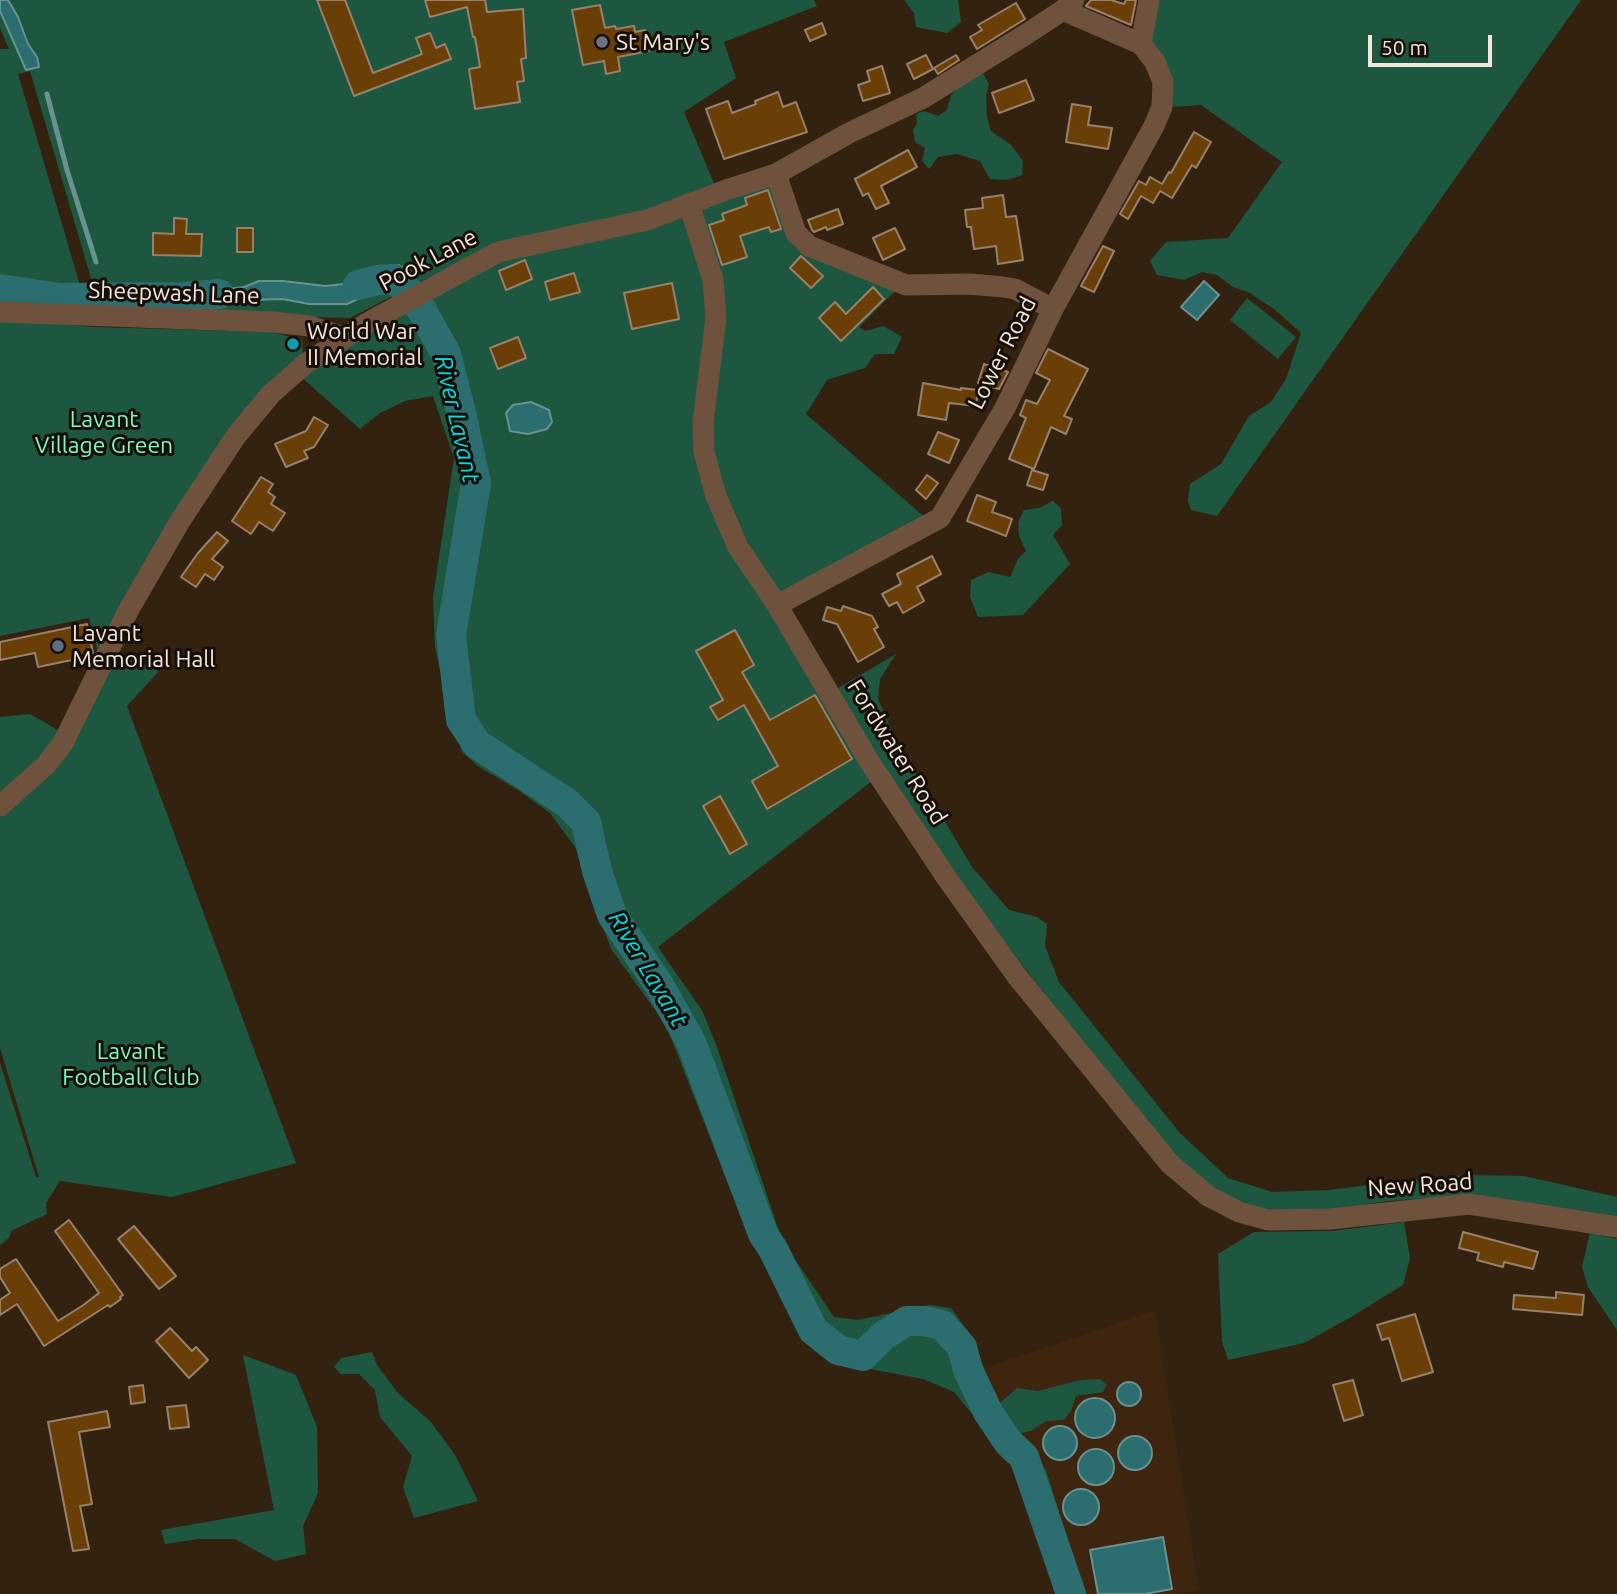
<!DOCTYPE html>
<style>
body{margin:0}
#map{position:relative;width:1617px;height:1594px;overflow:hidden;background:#342211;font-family:Ubuntu,sans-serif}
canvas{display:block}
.scale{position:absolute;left:1368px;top:35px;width:124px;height:32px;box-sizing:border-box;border:4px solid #f3e6db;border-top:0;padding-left:9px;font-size:21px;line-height:24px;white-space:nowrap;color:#f3e6db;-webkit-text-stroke:5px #160e07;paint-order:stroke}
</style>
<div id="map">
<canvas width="1617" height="1594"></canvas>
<div class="scale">50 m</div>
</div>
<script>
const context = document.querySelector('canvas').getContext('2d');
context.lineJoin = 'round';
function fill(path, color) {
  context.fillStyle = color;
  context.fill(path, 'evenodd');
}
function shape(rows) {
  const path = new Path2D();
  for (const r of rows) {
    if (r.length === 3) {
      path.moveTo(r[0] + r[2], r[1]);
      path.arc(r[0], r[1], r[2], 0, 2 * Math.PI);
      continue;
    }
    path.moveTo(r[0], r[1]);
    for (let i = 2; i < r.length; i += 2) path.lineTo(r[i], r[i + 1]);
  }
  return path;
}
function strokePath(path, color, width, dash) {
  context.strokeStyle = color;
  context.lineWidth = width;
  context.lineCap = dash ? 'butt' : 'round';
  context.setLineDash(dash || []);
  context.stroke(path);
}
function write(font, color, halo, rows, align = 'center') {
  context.font = font + ' Ubuntu,sans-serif';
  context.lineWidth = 6;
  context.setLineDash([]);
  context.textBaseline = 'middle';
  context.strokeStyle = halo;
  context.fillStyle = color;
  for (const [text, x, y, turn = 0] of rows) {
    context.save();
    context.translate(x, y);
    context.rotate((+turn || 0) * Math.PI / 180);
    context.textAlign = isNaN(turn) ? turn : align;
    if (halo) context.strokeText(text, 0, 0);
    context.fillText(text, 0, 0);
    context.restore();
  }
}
const built = shape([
 [1155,1310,1199,1590,1175,1594,1085,1594,1046,1470,999,1404,986,1368]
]);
const green = shape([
 [8,0,814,0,817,6,724,42,736,78,684,112,716,188,645,213,476,253,350,318,101,312,30,71,18,74,88,313,0,308,0,49,9,49,0,28,0,11,27,70,37,57,28,44,24,30],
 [904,0,958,0,961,22,947,33,916,27,914,13],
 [1157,0,1581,0,1217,516,1191,510,1188,501,1190,484,1221,464,1249,416,1271,402,1286,379,1301,333,1274,309,1248,292,1233,287,1217,275,1202,272,1184,280,1157,275,1150,261,1166,242,1228,238,1282,162,1201,105,1170,107,1148,44],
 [983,73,989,84,986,95,987,117,991,131,1011,145,1023,161,1022,175,1007,180,990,179,980,161,957,154,938,157,929,169,922,161,925,148,915,142,913,130,917,123,916,114,924,111,938,116,947,110,951,95,963,83],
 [774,179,794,234,901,285,859,327,865,331,883,326,902,337,894,354,875,354,865,368,827,380,806,414,936,527,786,612,872,781,658,947,703,1012,718,1050,779,1231,792,1255,834,1317,858,1320,929,1305,951,1308,970,1334,999,1404,1017,1388,1038,1391,1080,1380,1099,1379,1107,1384,1103,1392,1076,1396,1071,1411,1064,1420,1046,1421,1031,1431,1020,1433,1046,1470,1085,1594,1061,1594,1029,1499,1014,1465,954,1392,923,1379,860,1367,834,1359,803,1330,759,1239,732,1194,666,1025,611,949,575,847,550,813,518,790,478,766,462,752,449,713,435,647,433,597,454,458,433,396,405,401,380,413,360,429,300,376,345,342,500,256],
 [1247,298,1296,337,1278,359,1230,320],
 [0,319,93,327,271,332,302,340,303,354,121,607,97,649,89,618,0,636],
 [1053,501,1061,509,1062,525,1053,535,1070,564,1023,615,978,617,970,597,971,580,989,572,1010,577,1018,559,1026,551,1019,536,1018,522,1024,510,1039,508],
 [117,652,159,671,127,706,296,1163,172,1197,60,1181,46,1203,47,1214,11,1231,9,1238,0,1245,0,1063,36,1177,39,1177,0,1048,0,813],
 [896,654,880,679,878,699,895,738,972,867,1009,910,1037,917,1047,924,1045,946,1059,982,1179,1132,1228,1178,1272,1192,1330,1190,1391,1182,1466,1175,1524,1176,1617,1197,1617,1219,1468,1195,1388,1201,1330,1210,1268,1213,1209,1189,1178,1161,1023,966,951,871,835,690],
 [30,714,63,733,0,796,0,717],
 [1404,1222,1410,1258,1403,1285,1351,1317,1304,1343,1228,1360,1222,1341,1218,1254,1254,1232,1333,1231],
 [1590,1233,1617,1239,1617,1330,1588,1287,1582,1267],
 [372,1352,377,1365,398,1393,431,1422,455,1455,478,1501,414,1518,403,1487,412,1456,380,1417,375,1390,359,1374,341,1374,334,1367,341,1358],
 [243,1355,296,1375,317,1427,318,1493,303,1526,306,1554,275,1561,235,1539,199,1539,165,1544,161,1530,274,1510]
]);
const water = shape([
 [0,0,8,0,18,17,28,44,37,57,39,67,26,70,0,11,0,0],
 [392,265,399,265,406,269,405,277,347,304,309,304,282,299,187,302,180,297,185,294,244,287,259,281,283,281,325,286,344,284,392,265],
 [1204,281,1219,295,1197,320,1181,307,1204,281],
 [531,402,549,410,552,422,547,429,528,434,510,431,506,413,513,405,531,402],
 [1129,1394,12],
 [1095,1418,20],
 [1060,1443,17],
 [1135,1453,17],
 [1096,1467,18],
 [1081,1507,18],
 [1163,1537,1172,1589,1145,1594,1098,1594,1090,1550,1163,1537]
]);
const stream = shape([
 [47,94,67,170,96,262]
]);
const river = shape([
 [358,285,378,280,394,279,414,296,446,354,461,412,476,483,451,635,461,720,477,744,567,803,586,822,597,871,612,915,659,985,691,1042,763,1234,773,1249,813,1330,838,1350,863,1356,883,1336,907,1321,924,1321,942,1325,962,1347,968,1370,988,1412,1008,1442,1024,1457,1071,1594],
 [0,289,60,298,185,297,219,294]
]);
const building = shape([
 [317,0,345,0,373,73,422,54,416,38,430,33,436,48,445,44,451,59,354,96,317,0],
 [425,0,485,0,487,12,523,9,526,58,521,59,524,81,517,82,520,102,475,109,469,69,480,67,475,37,473,37,467,7,430,17,425,0],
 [1091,0,1111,0,1124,4,1126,0,1136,0,1131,25,1086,6,1091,0],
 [1016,3,1025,19,977,49,970,37,982,30,978,25,1016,3],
 [600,5,605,28,615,26,616,29,634,26,635,32,645,30,649,51,618,57,620,71,606,74,604,61,583,65,572,10,600,5],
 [822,23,826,34,810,41,805,30,822,23],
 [926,55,933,69,914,79,907,64,926,55],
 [956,55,959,60,938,74,934,68,956,55],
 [882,66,890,93,863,101,858,85,870,81,867,71,882,66],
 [1026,80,1034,100,999,113,992,93,1026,80],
 [778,92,783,107,796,102,807,132,724,159,706,109,728,101,732,113,756,104,755,101,778,92],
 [1072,104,1091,107,1088,125,1112,128,1108,149,1066,142,1072,104],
 [1194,132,1211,142,1196,168,1192,165,1172,198,1160,191,1153,203,1141,196,1128,219,1120,214,1139,181,1146,185,1150,177,1162,184,1169,172,1171,173,1194,132],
 [908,150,917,167,881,186,889,203,876,209,868,193,863,196,855,179,908,150],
 [768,190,781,229,771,232,769,227,740,236,747,257,722,265,709,225,724,220,722,214,747,205,745,198,768,190],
 [1003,195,1006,217,1016,216,1023,260,998,264,996,246,974,249,971,227,967,227,965,210,983,208,982,198,1003,195],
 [838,209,843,224,827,230,826,227,814,232,812,230,808,220,838,209],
 [174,218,187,219,186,234,202,234,201,256,153,255,153,233,174,234,174,218],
 [237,228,253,228,253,252,237,252,237,228],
 [895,228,905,249,883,260,873,238,895,228],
 [1103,246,1114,251,1094,292,1081,286,1103,246],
 [801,256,823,276,811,288,790,268,801,256],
 [525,260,532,279,506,290,499,271,525,260],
 [574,273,580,292,550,300,545,282,574,273],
 [672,283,679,319,632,329,624,293,672,283],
 [873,287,884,299,841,341,819,318,835,302,846,314,873,287],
 [518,337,526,358,498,369,490,348,518,337],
 [1048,349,1088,369,1064,416,1072,419,1066,434,1051,427,1034,469,1009,459,1026,418,1020,415,1026,400,1037,404,1050,380,1036,373,1048,349],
 [984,364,1008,372,999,389,978,383,984,364],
 [923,383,961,390,961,388,978,390,976,406,949,403,946,420,918,415,923,383],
 [314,417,328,425,314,447,304,451,308,458,286,467,275,444,306,431,314,417],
 [938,432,959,440,949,463,928,454,938,432],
 [1032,470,1048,475,1043,490,1027,485,1032,470],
 [927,475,938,483,926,499,916,490,927,475],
 [261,477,273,484,268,492,275,497,271,504,285,513,273,531,259,522,251,534,232,521,261,477],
 [977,495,996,502,992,512,1012,519,1006,536,967,521,977,495],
 [217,532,228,541,212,559,223,567,214,580,205,574,196,587,181,577,198,553,217,532],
 [932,556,941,574,917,587,924,601,903,613,897,602,889,606,882,594,901,584,897,574,932,556],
 [843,606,872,616,878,627,874,629,884,647,858,662,837,624,823,620,827,607,841,611,843,606],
 [87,624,93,653,91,656,38,667,35,653,0,660,0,642,87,624],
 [735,630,754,665,742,672,770,720,815,695,852,759,767,809,752,781,778,766,744,705,718,720,710,707,723,700,696,651,735,630],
 [720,796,747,844,730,854,703,806,720,796],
 [69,1220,123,1295,120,1297,121,1299,110,1307,108,1305,44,1346,17,1304,0,1315,0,1300,10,1293,0,1277,0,1269,16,1259,58,1321,82,1306,99,1293,55,1231,69,1220],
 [134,1226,176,1276,159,1289,118,1239,134,1226],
 [1463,1232,1538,1252,1533,1269,1504,1262,1503,1267,1477,1260,1479,1253,1459,1248,1463,1232],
 [1556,1292,1584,1295,1582,1315,1513,1309,1514,1295,1556,1298,1556,1292],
 [1415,1314,1433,1372,1402,1381,1389,1338,1382,1340,1377,1325,1415,1314],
 [170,1328,192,1351,196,1347,208,1360,189,1378,156,1341,170,1328],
 [1353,1380,1363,1415,1344,1421,1333,1385,1353,1380],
 [143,1385,145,1402,131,1404,129,1387,143,1385],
 [186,1405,189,1427,170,1429,167,1407,186,1405],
 [107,1411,110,1427,79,1432,92,1504,80,1506,89,1549,73,1551,48,1422,107,1411]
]);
const minor = shape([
 [1063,10,1141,44],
 [776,174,796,233,809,246,906,285,970,284,1003,287,1015,289,1053,309],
 [689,204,713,280,716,318,703,422,704,452,716,496,738,547,777,605,869,761,946,877,1016,975,1170,1164,1208,1196,1239,1212,1268,1220,1330,1219,1469,1204,1617,1227],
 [0,312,273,322,309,326,344,337],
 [777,605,940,518,1005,408,1053,309,1154,126,1162,107,1163,82,1155,62,1141,44,1149,0],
 [0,806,46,765,63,743,128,611,180,521,236,436,271,394,305,364,367,323,498,252,647,220,726,190,776,174,849,133,923,98,1025,35,1063,10,1074,0]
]);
const markers = [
 [602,42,7,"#6b7280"],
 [293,344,7,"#0f9aa8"],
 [58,646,7,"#5c6f8a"]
];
const poiNames = [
 ["St Mary's",616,42],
 ["World War",307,331],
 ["II Memorial",307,357],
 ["Lavant",72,633],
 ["Memorial Hall",72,659]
];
const streetNames = [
 ["Pook Lane",428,260,-28],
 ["Sheepwash Lane",174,293,2],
 ["Lower Road",1002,353,-63],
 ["Fordwater Road",897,752,58],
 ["New Road",1420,1185,-4]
];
const parkNames = [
 ["Lavant",104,419],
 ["Village Green",104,445],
 ["Lavant",131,1051],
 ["Football Club",131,1077]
];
const waterNames = [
 ["River Lavant",457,419,77],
 ["River Lavant",648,969,59]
];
fill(built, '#3d250f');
fill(green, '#1e5740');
fill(water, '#2c6d70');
strokePath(water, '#689190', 2);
strokePath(stream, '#689190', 5);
strokePath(river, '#2c6d70', 30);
fill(building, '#693e07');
strokePath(building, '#97816d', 2);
strokePath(minor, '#6f523e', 21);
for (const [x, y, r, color] of markers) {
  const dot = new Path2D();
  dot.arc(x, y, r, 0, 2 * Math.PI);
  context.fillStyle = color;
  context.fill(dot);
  strokePath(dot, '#160e07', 2.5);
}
write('23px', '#f3e6db', '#160e07', poiNames, 'left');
write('23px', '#f3e6db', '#160e07', streetNames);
write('23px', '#7afac3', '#160e07', parkNames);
write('italic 24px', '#00dde7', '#160e07', waterNames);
</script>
